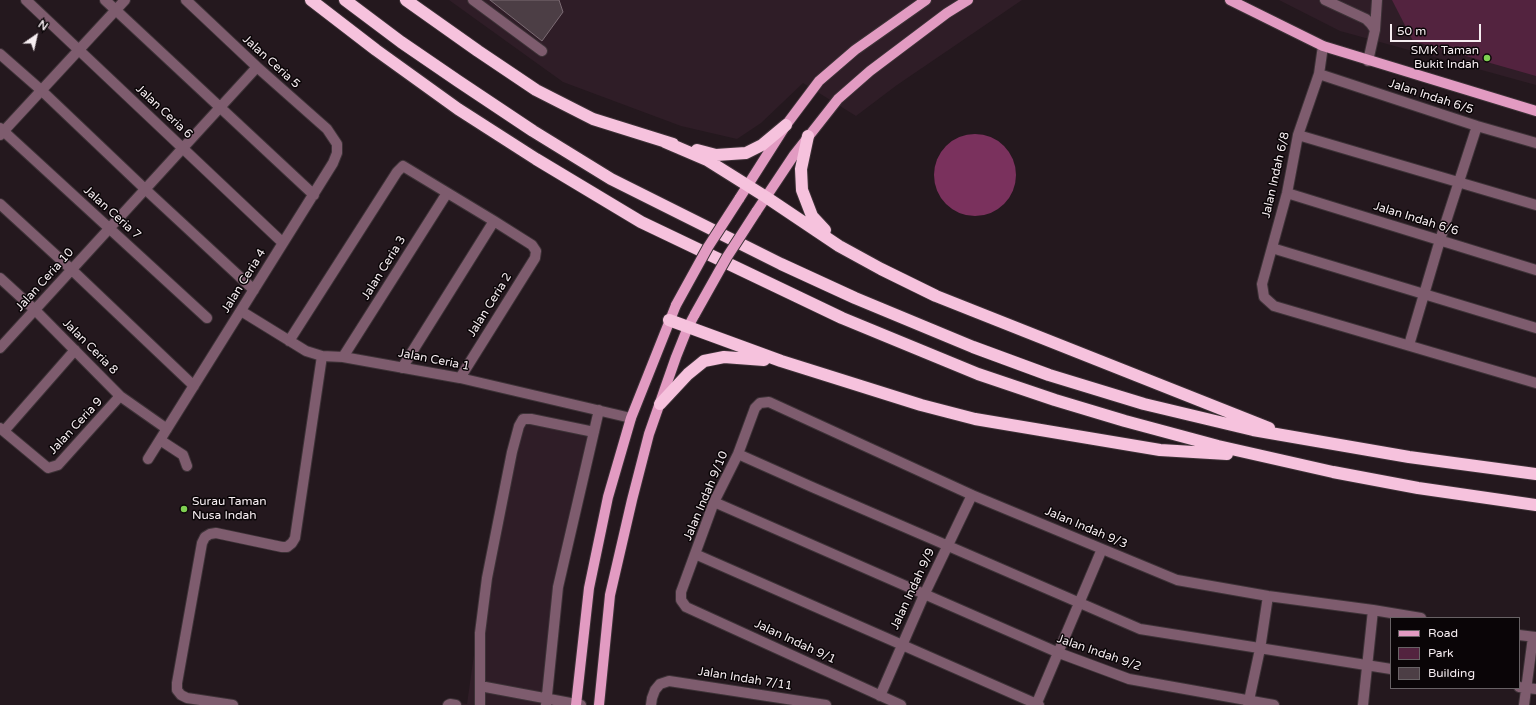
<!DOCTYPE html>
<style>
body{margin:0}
#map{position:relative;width:1536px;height:705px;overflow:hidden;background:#24181e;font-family:"Varela Round",sans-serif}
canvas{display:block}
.legend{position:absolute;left:1390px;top:617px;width:130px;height:72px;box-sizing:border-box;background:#0a0507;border:1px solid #686265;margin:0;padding:5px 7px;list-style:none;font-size:12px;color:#f6edf1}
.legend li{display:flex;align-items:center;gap:8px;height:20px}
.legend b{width:20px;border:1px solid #686265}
.north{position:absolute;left:16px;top:16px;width:40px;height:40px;-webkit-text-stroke:3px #0a0507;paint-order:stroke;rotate:34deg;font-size:11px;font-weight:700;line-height:16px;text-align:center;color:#f6edf1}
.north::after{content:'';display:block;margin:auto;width:14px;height:18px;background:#f6edf1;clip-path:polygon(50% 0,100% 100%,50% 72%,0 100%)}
.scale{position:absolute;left:1390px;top:24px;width:91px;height:18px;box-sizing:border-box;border:2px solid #f6edf1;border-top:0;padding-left:5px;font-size:12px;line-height:14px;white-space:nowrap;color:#f6edf1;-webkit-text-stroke:3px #0a0507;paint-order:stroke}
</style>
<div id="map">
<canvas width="1536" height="705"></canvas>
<ul class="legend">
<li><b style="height:5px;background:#e29bc2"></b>Road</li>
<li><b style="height:11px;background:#53233f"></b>Park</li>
<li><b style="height:11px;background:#4c3e45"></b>Building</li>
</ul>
<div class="north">N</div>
<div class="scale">50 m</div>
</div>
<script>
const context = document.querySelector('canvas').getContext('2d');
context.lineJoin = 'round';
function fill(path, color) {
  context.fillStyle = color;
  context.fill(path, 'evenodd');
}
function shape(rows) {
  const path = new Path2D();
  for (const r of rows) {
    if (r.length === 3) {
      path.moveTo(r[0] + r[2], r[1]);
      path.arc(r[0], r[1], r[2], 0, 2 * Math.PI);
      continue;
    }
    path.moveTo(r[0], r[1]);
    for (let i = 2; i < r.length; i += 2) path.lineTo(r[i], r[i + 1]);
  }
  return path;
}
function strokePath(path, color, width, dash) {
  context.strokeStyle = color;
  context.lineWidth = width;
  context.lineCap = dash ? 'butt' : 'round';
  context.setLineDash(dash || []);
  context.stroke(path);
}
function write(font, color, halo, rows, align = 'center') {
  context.font = font + ' "Varela Round",sans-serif';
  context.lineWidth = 3;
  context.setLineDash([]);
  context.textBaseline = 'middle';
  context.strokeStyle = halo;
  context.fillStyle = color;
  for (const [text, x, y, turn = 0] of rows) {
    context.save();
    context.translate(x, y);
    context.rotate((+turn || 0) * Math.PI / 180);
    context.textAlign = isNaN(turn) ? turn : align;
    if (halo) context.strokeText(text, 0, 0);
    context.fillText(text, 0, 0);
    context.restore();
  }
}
const built = shape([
 [449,0,1022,0,897,85,856,116,803,83,761,123,737,139,681,126,563,82],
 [1279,0,1536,0,1536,85,1340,31],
 [522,417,598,431,562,587,551,705,444,705,449,701,467,704,477,633]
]);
const green = shape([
 [1392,0,1536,0,1536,76,1413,41]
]);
const water = shape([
 [975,175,41]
]);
const building = shape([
 [490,0,559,0,563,12,542,41,490,0]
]);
const minor = shape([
 [26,0,283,243],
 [105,0,314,195],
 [473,0,542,51],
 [1325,0,1366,19,1371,24,1375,30,1368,61],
 [1375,30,1377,0],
 [1323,46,1319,74,1298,135,1287,193,1262,284,1264,297,1274,306,1536,383],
 [0,54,41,90,145,189,254,290],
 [1319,74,1477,126,1536,143],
 [0,128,207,318],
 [0,135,125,0],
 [1298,135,1536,205],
 [1287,193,1536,270],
 [0,204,72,270,194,386],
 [1272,248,1536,328],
 [0,278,35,310,120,396,167,429],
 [241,311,306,351,322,356,343,357,460,378,631,418],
 [289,341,397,172,403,166,494,221,532,245,536,251,535,258,460,378],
 [1409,345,1440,240,1477,126],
 [0,348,257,67],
 [343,357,447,193],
 [402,368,494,221],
 [0,428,48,468,58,465,120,396],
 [4,431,75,350],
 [160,440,183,455,187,466],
 [738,454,812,487,1140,629,1391,669],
 [148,459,333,163,337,153,337,144,327,129,257,67,186,0],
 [714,502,1059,653,1129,679,1274,705],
 [695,554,1039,705],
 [1519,635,1536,637],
 [480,686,581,705],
 [1519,687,1536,689],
 [880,696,924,595,972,495],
 [233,705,187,698,181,695,177,690,177,683,202,543,205,537,210,534,216,533,282,547,287,547,292,543,295,538,322,356],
 [448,705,450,704,456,705],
 [480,705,480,633,487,578,512,452,519,426,523,419,531,419,594,432],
 [546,705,558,587,599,410],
 [651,705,652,698,655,690,660,684,669,681,826,705],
 [901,705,686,607,681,600,681,592,714,502,738,454,755,408,760,403,769,402,972,495,1177,580,1268,596,1373,610,1421,618],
 [1036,705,1102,549],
 [1248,705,1260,649,1268,596],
 [1363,705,1373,610],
 [1524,705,1533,637]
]);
const major = shape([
 [1230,0,1323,46,1536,111],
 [739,199,786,125,819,81,855,50,926,0],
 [756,212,794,155,838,99,870,71,947,13,968,0],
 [576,705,589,588,608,497,631,418,676,305],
 [599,705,610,595,632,500,649,434,676,357,688,327,695,314]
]);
const highway = shape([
 [311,0,376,50,458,109,536,159,641,222,842,318,978,374,1055,400,1125,421,1218,446,1333,472,1418,488,1536,505],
 [345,0,401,42,458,81,533,131,611,179,781,264,855,298,973,347,1049,375,1144,404,1253,430,1409,457,1536,474],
 [406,0,478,51,536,90,593,119,673,144],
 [808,136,801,169,802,190,812,216,825,230],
 [665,142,707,160,766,197,839,246,881,269,936,296,1269,428],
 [697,150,716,155,746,153,762,145,786,125],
 [669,320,781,361,921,405,975,419,1160,450,1227,454],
 [660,404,688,374,704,361,724,357,764,360]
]);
const majorBridge = shape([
 [676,305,708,247,739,199],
 [695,314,727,257,756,212]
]);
const markers = [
 [1487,58,4,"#7fd052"],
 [184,509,4,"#7fd052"]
];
const poiNames = [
 ["SMK Taman",1479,51],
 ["Bukit Indah",1479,65],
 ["Surau Taman",192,502,"left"],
 ["Nusa Indah",192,516,"left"]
];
const streetNames = [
 ["Jalan Ceria 5",271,62,42],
 ["Jalan Indah 6/5",1431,97,18],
 ["Jalan Ceria 6",164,112,43],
 ["Jalan Indah 6/8",1276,175,-77],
 ["Jalan Ceria 7",112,213,42],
 ["Jalan Indah 6/6",1416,219,17],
 ["Jalan Ceria 3",384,268,-58],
 ["Jalan Ceria 10",45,280,-48],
 ["Jalan Ceria 4",244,281,-58],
 ["Jalan Ceria 2",490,305,-58],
 ["Jalan Ceria 8",90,347,45],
 ["Jalan Ceria 1",434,360,11],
 ["Jalan Ceria 9",76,426,-47],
 ["Jalan Indah 9/10",706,496,-67],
 ["Jalan Indah 9/3",1086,528,23],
 ["Jalan Indah 9/9",913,589,-65],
 ["Jalan Indah 9/1",795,642,25],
 ["Jalan Indah 9/2",1099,653,19],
 ["Jalan Indah 7/11",745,679,9]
];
fill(built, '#2f1d27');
fill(green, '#53233f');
fill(water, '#7a315d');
fill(building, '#4c3e45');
strokePath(building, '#7b6b73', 1);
strokePath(minor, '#3d3237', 12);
strokePath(major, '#3d3237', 12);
strokePath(highway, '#3d3237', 14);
strokePath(minor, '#7e5c6e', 10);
strokePath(major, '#e29bc2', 10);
strokePath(highway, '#f6c2dd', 12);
strokePath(majorBridge, '#3d3237', 12, []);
strokePath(majorBridge, '#e29bc2', 10);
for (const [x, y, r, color] of markers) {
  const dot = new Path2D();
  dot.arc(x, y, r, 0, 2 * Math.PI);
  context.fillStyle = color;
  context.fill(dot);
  strokePath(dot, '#0a0507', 1.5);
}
write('12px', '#f6edf1', '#0a0507', poiNames, 'right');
write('12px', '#f6edf1', '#0a0507', streetNames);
</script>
